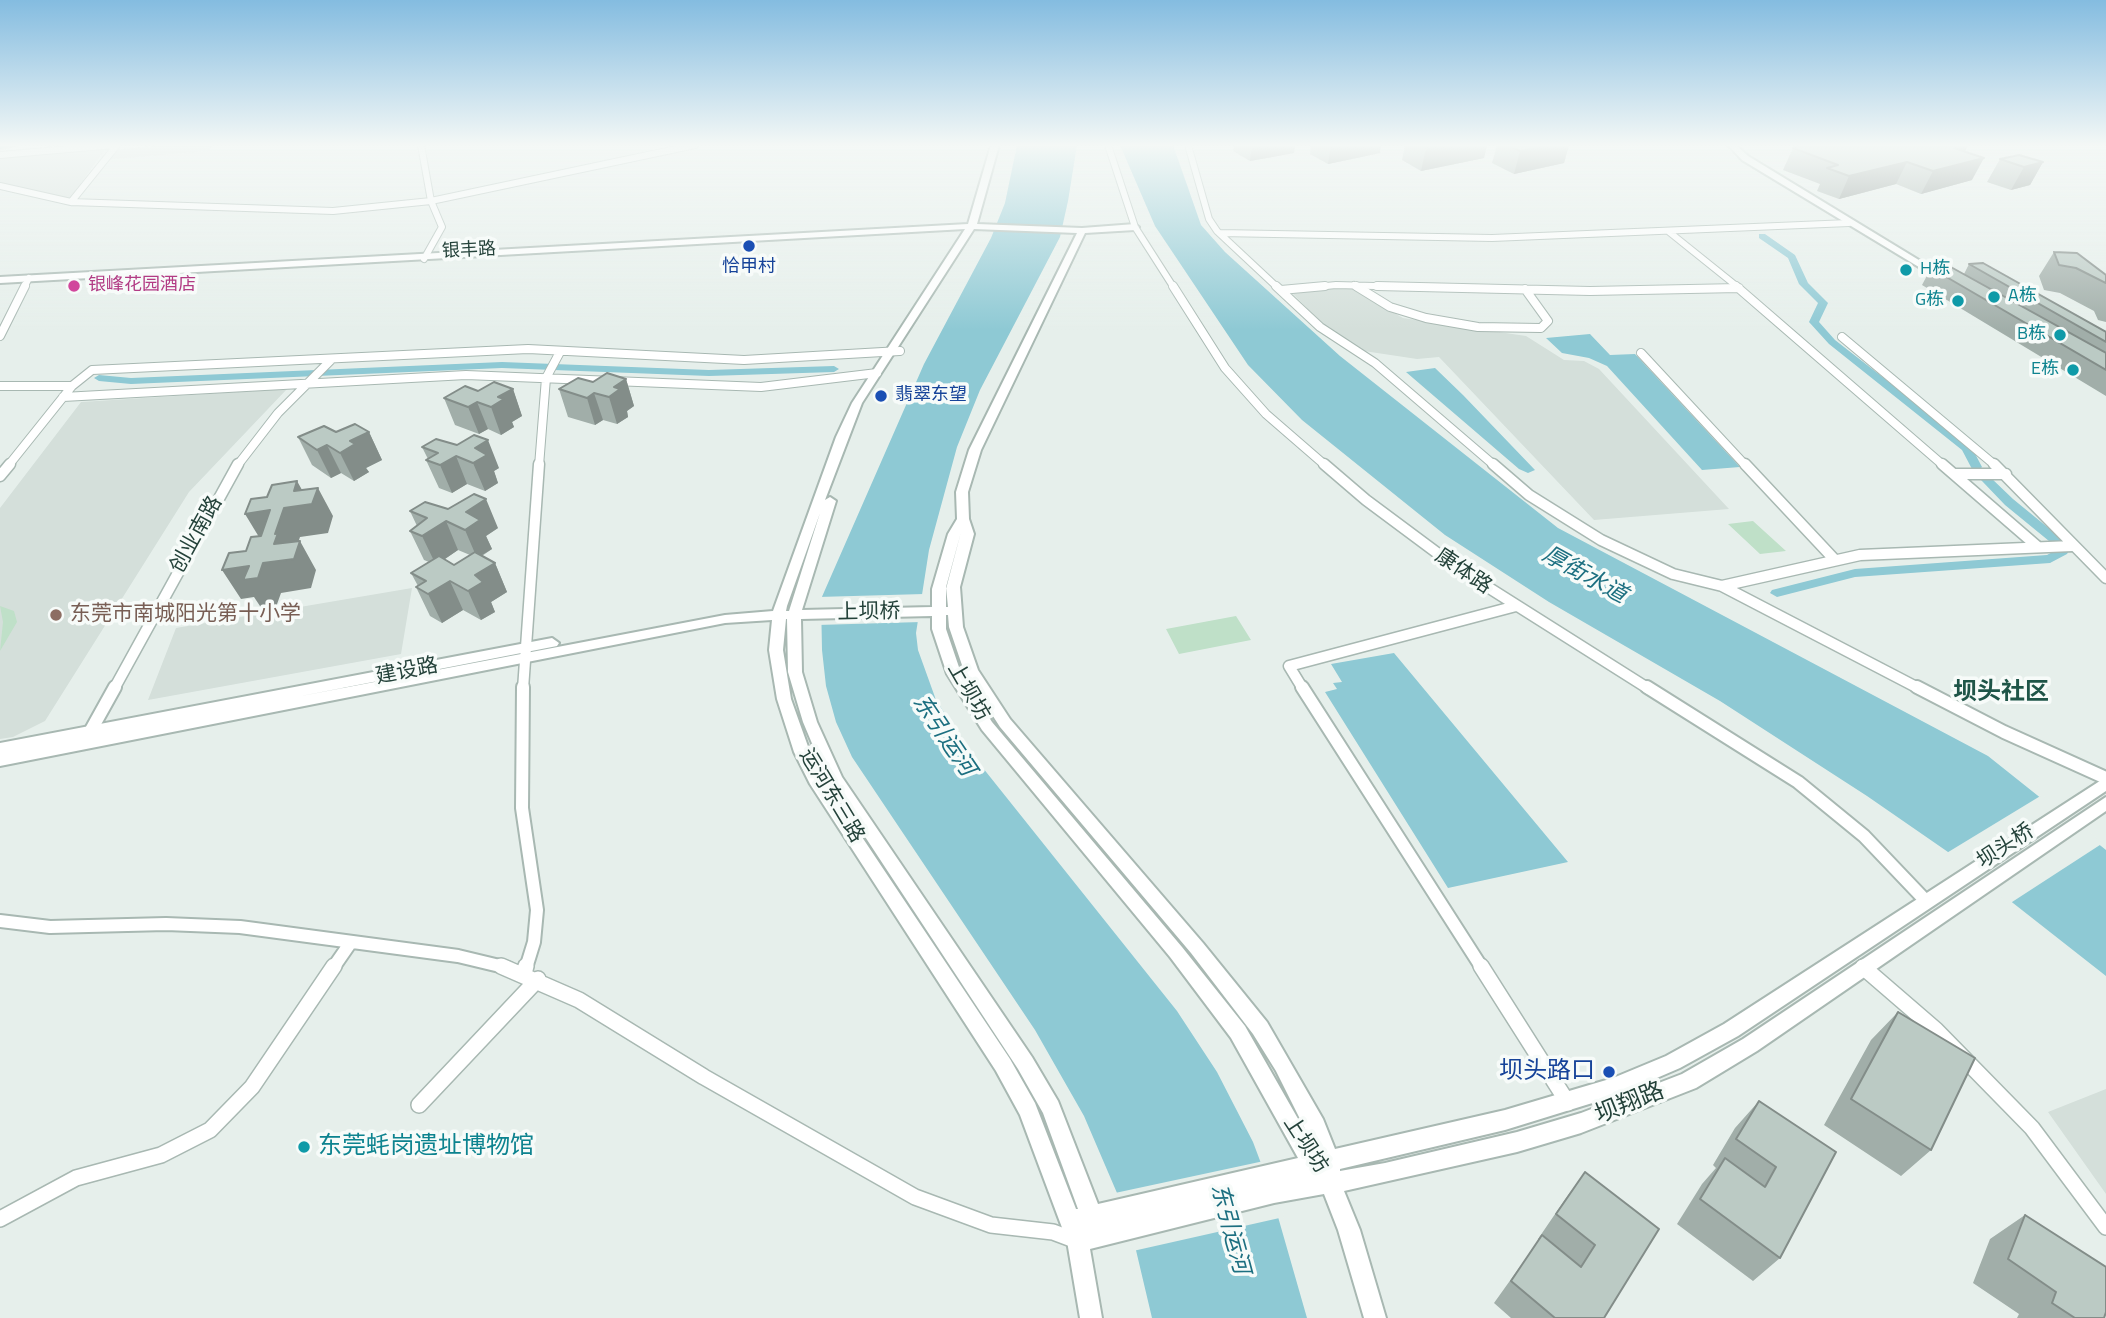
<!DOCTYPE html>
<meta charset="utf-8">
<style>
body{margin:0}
canvas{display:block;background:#e6efeb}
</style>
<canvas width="2106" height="1318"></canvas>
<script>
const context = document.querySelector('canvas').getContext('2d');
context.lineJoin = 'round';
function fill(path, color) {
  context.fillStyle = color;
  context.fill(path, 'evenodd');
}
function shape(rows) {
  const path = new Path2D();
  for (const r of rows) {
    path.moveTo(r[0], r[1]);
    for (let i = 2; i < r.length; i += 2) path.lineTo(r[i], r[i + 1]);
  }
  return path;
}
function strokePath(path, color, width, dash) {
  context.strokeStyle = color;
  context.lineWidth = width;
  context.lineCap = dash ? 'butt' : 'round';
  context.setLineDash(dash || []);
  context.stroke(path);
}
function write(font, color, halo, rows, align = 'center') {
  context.font = font + ' "Titillium Web","Noto Sans SC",sans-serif';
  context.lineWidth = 7;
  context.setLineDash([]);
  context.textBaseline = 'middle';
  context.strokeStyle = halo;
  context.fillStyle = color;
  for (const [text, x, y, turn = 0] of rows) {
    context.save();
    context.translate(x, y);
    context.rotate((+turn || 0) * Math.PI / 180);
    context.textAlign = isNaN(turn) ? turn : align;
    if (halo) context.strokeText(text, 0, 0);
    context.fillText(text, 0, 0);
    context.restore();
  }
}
const built = shape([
 [165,145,213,145,208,151,101,160,111,150],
 [106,148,69,200,0,183,0,156],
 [1350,288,1403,318,1526,336,1564,360,1584,361,1599,369,1729,509,1594,520,1439,357,1417,359,1364,351,1326,327,1290,291],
 [287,389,189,492,45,721,13,737,0,739,0,508,81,402],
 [412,588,401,654,148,700,176,628],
 [2106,1089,2106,1194,2048,1112]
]);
const green = shape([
 [1753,521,1786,551,1760,554,1728,524],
 [0,606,14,611,17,622,0,651,3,622],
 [1236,616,1251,640,1179,654,1166,629]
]);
const water = shape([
 [1017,145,1077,145,1068,201,1060,237,980,390,957,447,929,550,916,633,918,650,936,700,967,748,1177,1011,1217,1072,1253,1142,1268,1182,1307,1318,1152,1318,1135,1246,1120,1200,1084,1116,1035,1030,852,757,836,722,826,686,822,650,821,599,924,364,991,238,1005,203],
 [1120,145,1173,145,1201,225,1225,252,1340,356,1558,528,1988,756,2106,850,2106,976,1948,852,1867,796,1720,701,1549,602,1445,535,1302,420,1248,365,1155,226],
 [1590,334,1610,355,1635,354,1740,467,1702,470,1607,366,1589,358,1562,353,1546,338],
 [1435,368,1463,395,1535,470,1528,473,1519,469,1406,372],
 [1394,653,1568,862,1448,888,1325,692,1337,689,1333,683,1342,682,1331,664]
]);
const pier = shape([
 [924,594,921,622,817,625,818,597],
 [2042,795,2103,843,2009,904,1945,854],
 [1264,1161,1284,1217,1133,1251,1115,1193]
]);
const canal = shape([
 [1759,234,1765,234,1795,255,1808,283,1828,303,1819,322,1835,340,1971,446,1982,467,1980,469,1972,469,1962,450,1829,344,1809,322,1818,303,1799,284,1788,258,1759,238,1759,234],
 [502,362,709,370,834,366,839,369,834,372,709,376,502,368,131,384,99,381,94,378,99,375,131,378,502,362],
 [1986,476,1990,477,2013,499,2057,535,2069,551,2067,554,2050,563,1855,577,1777,597,1770,593,1772,590,1855,569,2047,555,2056,550,2049,541,2005,505,1982,481,1980,479,1986,476]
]);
const minorFar4 = shape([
 [421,145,431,201,442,227,424,259],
 [1108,145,1135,227,1174,288],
 [1188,145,1209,219,1217,231,1278,288],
 [0,155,114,145],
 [0,186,71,202,333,211,431,201,695,145],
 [71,202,117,145],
 [1668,231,1739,288],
 [1220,233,1492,238,1849,223],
 [1354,285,1358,288],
 [24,288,29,278],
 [1306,288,1336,285,1451,288]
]);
const minorFar3 = shape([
 [1173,286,1225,368,1266,414,1326,466],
 [1276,286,1320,327,1375,363,1495,466],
 [1356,286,1390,307,1426,318,1478,327,1541,328,1548,321,1525,289],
 [1377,286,1590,291,1739,288],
 [1736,286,1944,466],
 [1281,290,1325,286],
 [0,336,25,286],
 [1842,337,1996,466],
 [1641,353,1746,466],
 [0,386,72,386,8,466],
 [72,386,92,370,528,349,744,360,900,351],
 [63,397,466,375,761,387,877,373],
 [237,466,278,413,332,359],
 [539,466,546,378,560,352]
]);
const minorFar2 = shape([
 [1324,464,1366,500,1456,567,1649,689],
 [1493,464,1529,495,1601,540,1673,574,1722,586,1920,689],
 [1745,464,1834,559],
 [1942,464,2038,547],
 [1994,464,2106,578],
 [1954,474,2006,474],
 [0,476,10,464],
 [1722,586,1860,555,2072,546],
 [114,689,238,464],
 [523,689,539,464],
 [1303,689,1289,666,1516,606]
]);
const minorFar1 = shape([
 [523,687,522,808,537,910,534,942,526,968],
 [1302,687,1482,968],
 [1647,687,1798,782,1864,836,1925,900],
 [1917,687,2004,732,2106,778],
 [90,732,115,687],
 [0,921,50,927,166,924,240,927,458,956,508,968],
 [333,968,351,942]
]);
const minor = shape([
 [501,966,579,1000,704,1077,915,1197,991,1225,1053,1232,1077,1241],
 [1481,966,1568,1103],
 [1863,967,1936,1030,2032,1128,2106,1227],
 [524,974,526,966],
 [419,1105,538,979],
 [0,1219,76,1178,161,1155,210,1130,252,1087,334,966]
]);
const tertiary = shape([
 [991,145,999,145,977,224,1082,228,1135,224,1139,227,1135,230,1085,233,981,450,968,492,969,519,974,534,960,587,963,627,978,670,1010,719,1203,943,1267,1022,1323,1119,1335,1149,1505,1110,1613,1078,1666,1056,1724,1024,2106,777,2106,791,1738,1036,1680,1068,1615,1096,1505,1130,1340,1169,1340,1171,1385,1163,1517,1132,1581,1113,1682,1074,1743,1039,2106,797,2106,811,1757,1051,1696,1088,1581,1133,1517,1152,1344,1191,1360,1230,1386,1318,1364,1318,1338,1230,1324,1194,1274,1203,1090,1249,1102,1318,1080,1318,1067,1241,1020,1115,996,1071,810,784,794,752,777,699,769,650,772,620,725,623,0,766,0,743,552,638,559,643,557,646,296,697,725,615,773,611,836,437,852,403,965,229,0,283,0,277,968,224,991,145],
 [974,229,1077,233,969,450,956,492,957,519,948,534,932,589,932,607,802,610,836,501,830,497,825,500,862,403,974,229],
 [820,513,789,611,786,611,787,606,820,513],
 [961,532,946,587,948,607,946,607,946,589,961,532],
 [946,615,948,615,949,627,964,671,1000,727,1191,953,1253,1034,1276,1071,1313,1145,1245,1026,1182,947,992,722,961,673,946,629,946,615],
 [932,616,932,629,947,674,982,730,1170,957,1231,1038,1298,1158,1098,1204,1058,1101,1032,1057,842,777,817,722,802,672,801,619,932,616],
 [786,619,787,619,788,672,803,722,827,779,1018,1069,1043,1113,1078,1209,1076,1209,1035,1103,1010,1059,822,777,810,752,791,699,783,650,786,619],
 [1728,145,1736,145,1748,156,1950,279,1942,281,1742,160,1728,145]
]);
const primary = shape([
 [0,145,17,145,0,149,0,145]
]);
const wall = shape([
 [1234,145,1295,145,1294,153,1250,161,1233,151],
 [1311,145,1331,145,1380,153,1328,164,1310,154],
 [1405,145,1487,145,1484,158,1421,171,1402,160],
 [1497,145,1569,145,1564,163,1514,174,1492,163],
 [1968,145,1965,152,1972,180,1921,194,1896,184,1839,199,1817,191,1820,184,1783,170,1793,148],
 [2000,159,2043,162,2030,185,2011,190,1987,182],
 [2054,252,2106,275,2106,322,2098,320,2094,311,2060,293,2044,290,2039,276],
 [1969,264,2106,332,2106,396,1922,285,1931,268,1964,274],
 [626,379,634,406,627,411,628,417,617,424,603,420,595,425,568,417,559,389,593,382],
 [513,389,522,416,512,422,514,427,501,435,488,429,479,434,455,425,444,398,478,391],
 [336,432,369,432,382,460,366,468,369,472,354,481,341,473,331,478,312,465,298,437],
 [422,447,499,468,494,471,498,483,485,491,467,484,452,493,439,488,426,460,428,459],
 [410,511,498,528,486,536,492,549,482,556,495,563,507,592,491,602,495,612,481,620,463,610,442,623,430,616,416,587,418,586,411,573,429,562,424,560,410,531,417,526],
 [458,550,470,555,454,565,445,559],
 [1898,1012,1931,1150,1901,1176,1824,1125,1871,1040],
 [1759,1101,1836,1152,1780,1258,1753,1281,1677,1224,1702,1184,1716,1168,1713,1165,1735,1128],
 [1585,1172,1604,1318,1511,1318,1494,1303,1539,1240,1538,1239,1566,1198],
 [2025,1215,2104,1318,2017,1318,2019,1314,1973,1283,1990,1239]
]);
const shadedWall = shape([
 [1252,145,1295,145,1294,153,1250,161],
 [1331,145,1381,145,1380,153,1328,164],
 [1443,145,1487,145,1484,158,1421,171,1426,148],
 [1551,145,1569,145,1564,163,1514,174,1520,151],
 [1968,145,1958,165,1984,158,1972,180,1921,194,1933,171,1954,148],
 [1907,162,1896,184,1839,199,1849,176],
 [2043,162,2030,185,2011,190,2024,167],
 [626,379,634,406,627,411,628,417,617,424,609,397,614,387],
 [513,389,522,416,512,422,514,427,501,435,491,407,498,397],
 [594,393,603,420,595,425,587,398],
 [477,402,488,429,479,434,468,407],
 [369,432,382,460,366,468,369,472,354,481,340,453,350,441],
 [488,440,499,468,494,471,498,483,485,491,473,463,475,448],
 [327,445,341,473,331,478,317,450],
 [456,456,467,484,452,493,440,465],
 [297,481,310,504,318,488,333,516,328,533,300,537,293,558,300,541,316,570,311,588,281,593,276,607,262,609,254,597,241,599,222,570,262,542,245,514,284,508,294,491],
 [486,499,498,528,486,536,492,549,477,558,465,530,466,512],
 [446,521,458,550,436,565,422,536],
 [495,563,507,592,491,602,495,612,481,620,468,591,475,575],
 [450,581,463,610,442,623,428,594]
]);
const building = shape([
 [1419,145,1443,145,1426,148,1419,145],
 [1506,145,1551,145,1520,151,1506,145],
 [1806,145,1967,145,1954,148,1984,158,1933,171,1907,162,1849,176,1827,168,1838,165,1793,148,1806,145],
 [2019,155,2043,162,2024,167,2000,159,2019,155],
 [2054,252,2077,253,2106,275,2106,283,2076,268,2059,265,2054,252],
 [1983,263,2106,332,2106,342,1969,264,1983,263],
 [1949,266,2106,353,2106,370,1931,268,1949,266],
 [607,373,626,379,614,387,620,389,609,397,594,393,587,398,559,389,578,378,593,382,607,373],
 [494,382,513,389,498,397,504,399,491,407,477,402,468,407,444,398,465,386,478,391,494,382],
 [355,424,369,432,350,441,355,444,340,453,327,445,317,450,298,437,324,426,336,432,355,424],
 [474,435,488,440,475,448,487,455,473,463,456,456,440,465,426,460,438,453,422,447,436,439,457,445,474,435],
 [297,481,294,491,318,488,312,504,284,508,275,534,278,533,274,544,300,541,294,559,263,563,258,578,243,580,249,566,222,570,229,553,246,551,251,537,261,536,270,510,245,514,251,499,267,497,272,485,297,481],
 [474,494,486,499,466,512,480,520,465,530,446,521,422,536,410,531,427,518,410,511,425,502,448,509,474,494],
 [475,552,495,563,475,575,483,582,468,591,450,581,428,594,416,587,426,581,411,573,439,556,454,565,475,552],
 [1898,1012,1975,1058,1931,1150,1851,1099,1898,1012],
 [1759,1101,1836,1152,1780,1258,1700,1199,1725,1158,1765,1187,1776,1167,1736,1139,1759,1101],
 [1585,1172,1659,1229,1604,1318,1555,1318,1511,1281,1542,1235,1581,1267,1595,1245,1556,1214,1585,1172],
 [2025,1215,2106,1267,2106,1312,2104,1318,2075,1318,2052,1303,2056,1292,2008,1259,2025,1215]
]);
const markers = [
 [749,246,7,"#1a4fb4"],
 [1906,270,7,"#0f9aa8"],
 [74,286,7,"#d1479c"],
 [1994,297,7,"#0f9aa8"],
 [1958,301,7,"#0f9aa8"],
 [2060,335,7,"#0f9aa8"],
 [2073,370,7,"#0f9aa8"],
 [881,396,7,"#1a4fb4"],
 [56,615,7,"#8d6e63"],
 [1609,1072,7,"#1a4fb4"],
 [304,1147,7,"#0f9aa8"]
];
const farStreetnames = [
 ["银丰路",469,251,-3]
];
const farTransitnames = [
 ["恰甲村",749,268],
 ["翡翠东望",895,396,"left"]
];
const farCulturenames = [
 ["H栋",1920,270,"left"],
 ["A栋",2008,297,"left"],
 ["G栋",1944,301],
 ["B栋",2046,335],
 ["E栋",2059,370]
];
const farHotelnames = [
 ["银峰花园酒店",88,286]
];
const streetNames = [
 ["创业南路",197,535,-61],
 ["康体路",1463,572,34],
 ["上坝桥",869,613,-1],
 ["建设路",407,672,-11],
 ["上坝坊",968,692,60],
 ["运河东三路",831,796,59],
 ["坝头桥",2006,847,-33],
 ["上坝坊",1305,1145,57]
];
const educationNames = [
 ["东莞市南城阳光第十小学",70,615]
];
const waterNames = [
 ["厚街水道",1584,576,29],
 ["东引运河",943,736,56],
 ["东引运河",1229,1229,75]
];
const quarterNames = [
 ["坝头社区",2001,693]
];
const nearTransitnames = [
 ["坝头路口",1595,1072]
];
const nearStreetnames = [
 ["坝翔路",1630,1104,-22]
];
const nearCulturenames = [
 ["东莞蚝岗遗址博物馆",318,1147]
];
fill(built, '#d4dfda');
fill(green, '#bfe0c8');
fill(water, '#8ec9d4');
fill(pier, '#e6efeb');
fill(canal, '#8ec9d4');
strokePath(minorFar4, '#a8b8b2', 8);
strokePath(minorFar3, '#a8b8b2', 10);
strokePath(minorFar2, '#a8b8b2', 13);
strokePath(minorFar1, '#a8b8b2', 16);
strokePath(minor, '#a8b8b2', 18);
strokePath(tertiary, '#a8b8b2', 4);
strokePath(primary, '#c2cac8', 3);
strokePath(minorFar4, '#fff', 6);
strokePath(minorFar3, '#fff', 8);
strokePath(minorFar2, '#fff', 10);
strokePath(minorFar1, '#fff', 12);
strokePath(minor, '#fff', 15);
fill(tertiary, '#fff');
fill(primary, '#6aa596');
fill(wall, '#a1aea9');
fill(shadedWall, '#838d89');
fill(building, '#bbcac4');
strokePath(building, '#838d89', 2);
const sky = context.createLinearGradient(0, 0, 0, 330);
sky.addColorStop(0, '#84bce0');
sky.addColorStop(0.44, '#f4f8f6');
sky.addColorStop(1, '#f4f8f600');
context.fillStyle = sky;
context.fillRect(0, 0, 2106, 330);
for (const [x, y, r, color] of markers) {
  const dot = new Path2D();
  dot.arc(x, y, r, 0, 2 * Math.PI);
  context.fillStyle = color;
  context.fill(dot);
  strokePath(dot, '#f7fbf9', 2.5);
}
write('18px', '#24423a', '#f7fbf9', farStreetnames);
write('18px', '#164399', '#f7fbf9', farTransitnames);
write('18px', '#0d838f', '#f7fbf9', farCulturenames, 'right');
write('18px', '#b23c85', '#f7fbf9', farHotelnames, 'left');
write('21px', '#24423a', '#f7fbf9', streetNames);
write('21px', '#785e54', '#f7fbf9', educationNames, 'left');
write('italic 23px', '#1c6f80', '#f7fbf9', waterNames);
write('bold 24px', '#1f5548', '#f7fbf9', quarterNames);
write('24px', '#164399', '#f7fbf9', nearTransitnames, 'right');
write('24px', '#24423a', '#f7fbf9', nearStreetnames);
write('24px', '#0d838f', '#f7fbf9', nearCulturenames, 'left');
</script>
